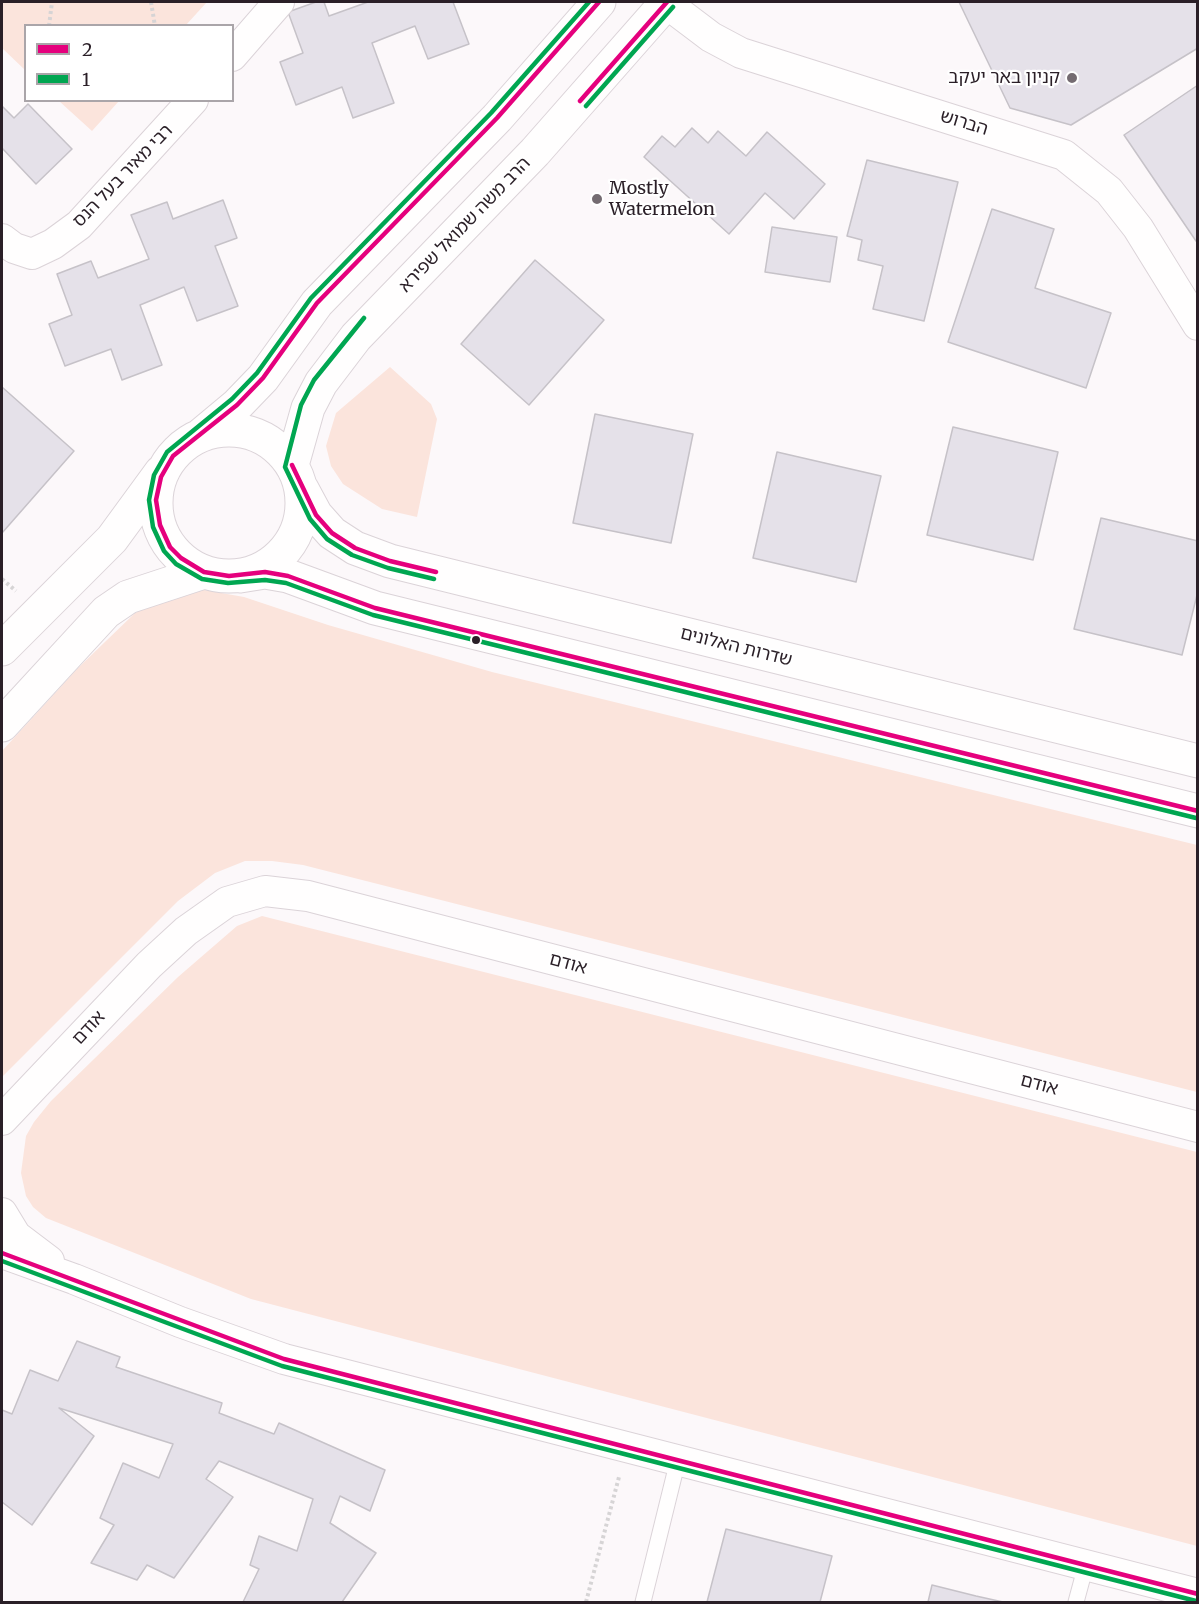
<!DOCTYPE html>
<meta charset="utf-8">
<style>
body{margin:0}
#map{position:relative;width:1199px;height:1604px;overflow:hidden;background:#fcf8fa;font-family:Merriweather,serif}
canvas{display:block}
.frame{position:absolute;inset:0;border:3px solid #2a1f27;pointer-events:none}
.legend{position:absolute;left:24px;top:24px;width:210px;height:78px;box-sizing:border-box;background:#fff;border:2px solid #aaa5a9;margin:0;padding:8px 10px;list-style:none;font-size:18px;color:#2a1f27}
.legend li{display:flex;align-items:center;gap:12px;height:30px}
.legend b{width:30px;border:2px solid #aaa5a9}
</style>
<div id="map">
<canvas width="1199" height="1604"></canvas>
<div class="frame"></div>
<ul class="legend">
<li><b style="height:8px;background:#e5007d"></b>2</li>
<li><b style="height:8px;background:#00a651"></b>1</li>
</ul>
</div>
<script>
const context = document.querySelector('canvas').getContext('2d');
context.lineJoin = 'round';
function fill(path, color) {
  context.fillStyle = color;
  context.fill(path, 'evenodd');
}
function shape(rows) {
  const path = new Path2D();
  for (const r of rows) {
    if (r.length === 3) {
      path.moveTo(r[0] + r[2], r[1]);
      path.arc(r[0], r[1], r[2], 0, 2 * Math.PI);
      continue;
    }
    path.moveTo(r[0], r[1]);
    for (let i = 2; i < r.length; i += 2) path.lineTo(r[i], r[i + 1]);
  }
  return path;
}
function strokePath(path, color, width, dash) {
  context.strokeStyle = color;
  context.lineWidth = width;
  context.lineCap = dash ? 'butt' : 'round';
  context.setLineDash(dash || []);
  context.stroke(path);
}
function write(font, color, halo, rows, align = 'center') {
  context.font = font + ' Merriweather,"Noto Sans Hebrew",serif';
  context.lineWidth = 4.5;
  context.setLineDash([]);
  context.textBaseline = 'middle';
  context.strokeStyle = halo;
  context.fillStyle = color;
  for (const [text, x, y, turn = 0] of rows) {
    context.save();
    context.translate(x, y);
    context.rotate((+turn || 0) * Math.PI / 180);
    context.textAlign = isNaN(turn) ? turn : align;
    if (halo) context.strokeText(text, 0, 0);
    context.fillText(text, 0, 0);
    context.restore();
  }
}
const green = shape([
 [2,2,207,2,186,25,26,26,25,70,2,48],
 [59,101,119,101,92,131],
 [390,367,431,404,437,419,417,517,382,509,343,484,331,466,326,446,336,413],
 [193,588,244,597,328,625,492,672,1197,845,1197,1092,303,865,272,861,245,861,215,873,178,901,2,1077,2,751,78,668,135,613,171,593],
 [262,916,1197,1152,1197,1546,251,1299,46,1218,33,1207,26,1196,21,1173,26,1136,34,1122,51,1101,178,977,237,926]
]);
const building = shape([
 [316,2,324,2,329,16,368,2,453,2,469,44,428,59,415,26,372,43,394,103,353,118,342,87,296,105,280,62,303,53,288,12,316,2],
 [959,2,1198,2,1198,48,1071,125,1010,108,959,2],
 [1198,85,1198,240,1196,241,1124,135,1198,85],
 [28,104,72,149,36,184,2,148,2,106,14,118,28,104],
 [692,128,708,143,718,131,746,156,767,132,825,184,794,219,765,193,729,234,644,157,662,136,675,147,692,128],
 [867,160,958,182,924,321,873,309,883,266,858,260,862,240,847,236,867,160],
 [223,200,237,238,215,246,238,306,197,321,184,287,140,305,162,365,122,380,111,349,65,366,49,324,72,315,57,274,91,261,98,278,149,259,131,215,167,202,173,219,223,200],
 [992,209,1054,229,1035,288,1111,313,1086,388,948,342,992,209],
 [772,227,837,237,830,282,765,272,772,227],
 [535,260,604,320,529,405,461,344,535,260],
 [2,387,74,451,2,533,2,387],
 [595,414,693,434,671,543,573,523,595,414],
 [953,427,1058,452,1033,560,927,535,953,427],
 [777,452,881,476,856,582,753,558,777,452],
 [1101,518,1198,541,1198,591,1182,655,1074,629,1101,518],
 [77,1341,120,1357,116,1367,222,1403,219,1413,274,1434,279,1423,385,1470,370,1511,340,1496,330,1523,376,1553,342,1602,243,1602,259,1569,250,1565,259,1536,297,1551,313,1499,219,1461,206,1479,233,1497,174,1578,147,1565,137,1580,91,1563,114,1525,100,1518,123,1463,159,1478,173,1444,59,1408,94,1436,32,1525,2,1502,2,1410,12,1414,30,1370,58,1381,77,1341],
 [726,1529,832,1556,820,1602,707,1602,726,1529],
 [932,1585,976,1596,1003,1602,928,1602,932,1585]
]);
const path = shape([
 [151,2,155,26],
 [49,26,52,2],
 [2,579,16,591],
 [586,1602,619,1477]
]);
const service = shape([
 [643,1602,678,1460],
 [1076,1602,1086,1565]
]);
const minor = shape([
 [666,3,711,37,741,53,1064,155,1109,191,1138,228,1198,325],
 [232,56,279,2],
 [2,239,14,248,32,254,53,244,79,225,193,100],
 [2,1120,149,965,186,931,227,902,265,891,308,896,1198,1127],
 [2,1213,16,1236,49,1261],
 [2,1253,74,1279,180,1322,284,1359,1198,1594]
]);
const secondary = shape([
 [229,503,73],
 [201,435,237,405,263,378,317,303,497,118,599,2],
 [292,465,308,408,321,383,356,337,535,152,667,2],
 [302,489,316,515,332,533,355,548,390,561,1198,761],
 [240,576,265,572,288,576,375,608,1198,811],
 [2,649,112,539,161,472],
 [2,725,106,612,128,597,204,572]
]);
const bus1 = shape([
 [599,2,497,118,317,303,263,378,237,405,173,456,161,477,156,500,160,525,170,547,181,558,204,572,229,576,265,572,288,576,375,608,1198,811],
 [580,101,667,2],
 [292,465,316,515,332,533,355,548,390,561,436,572],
 [2,1253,284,1359,1198,1594]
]);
const bus2 = shape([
 [589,2,491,113,311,298,257,373,232,399,167,452,154,475,149,500,153,527,164,551,176,564,202,579,228,583,265,580,286,583,373,615,1196,818],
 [586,106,673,7],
 [364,318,314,380,301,405,285,467,310,519,327,539,352,555,388,568,434,579],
 [2,1261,282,1366,1196,1601]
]);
const markers = [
 [1072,78,6,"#746b71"],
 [597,199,6,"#746b71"],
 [476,640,5,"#2a1f27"]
];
const poiNames = [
 ["קניון באר יעקב",1060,78],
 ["Mostly",609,189,"left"],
 ["Watermelon",609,210,"left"]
];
const streetNames = [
 ["הברוש",964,123,17],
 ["רבי מאיר בעל הנס",123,176,-46],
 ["הרב משה שמואל שפירא",465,225,-46],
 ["שדרות האלונים",736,647,14],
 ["אודם",568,964,15],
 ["אודם",89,1028,-47],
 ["אודם",1039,1085,15]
];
fill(green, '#fbe4dc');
fill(building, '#e5e1e9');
strokePath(building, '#c6c2c8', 1.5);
strokePath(service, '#dbd3d8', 17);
strokePath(minor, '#dbd3d8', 32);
strokePath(secondary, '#dbd3d8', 35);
strokePath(path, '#d6d4d5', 4, [3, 3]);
strokePath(service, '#fffefe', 15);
strokePath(minor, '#fffefe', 30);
strokePath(secondary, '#fffefe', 33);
strokePath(bus1, '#e5007d', 4.5);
strokePath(bus2, '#00a651', 4.5);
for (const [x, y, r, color] of markers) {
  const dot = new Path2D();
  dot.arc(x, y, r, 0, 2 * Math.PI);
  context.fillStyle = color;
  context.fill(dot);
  strokePath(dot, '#fff', 2);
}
write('18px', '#2a1f27', '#fff', poiNames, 'right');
write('18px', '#2a1f27', '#fff', streetNames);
</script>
